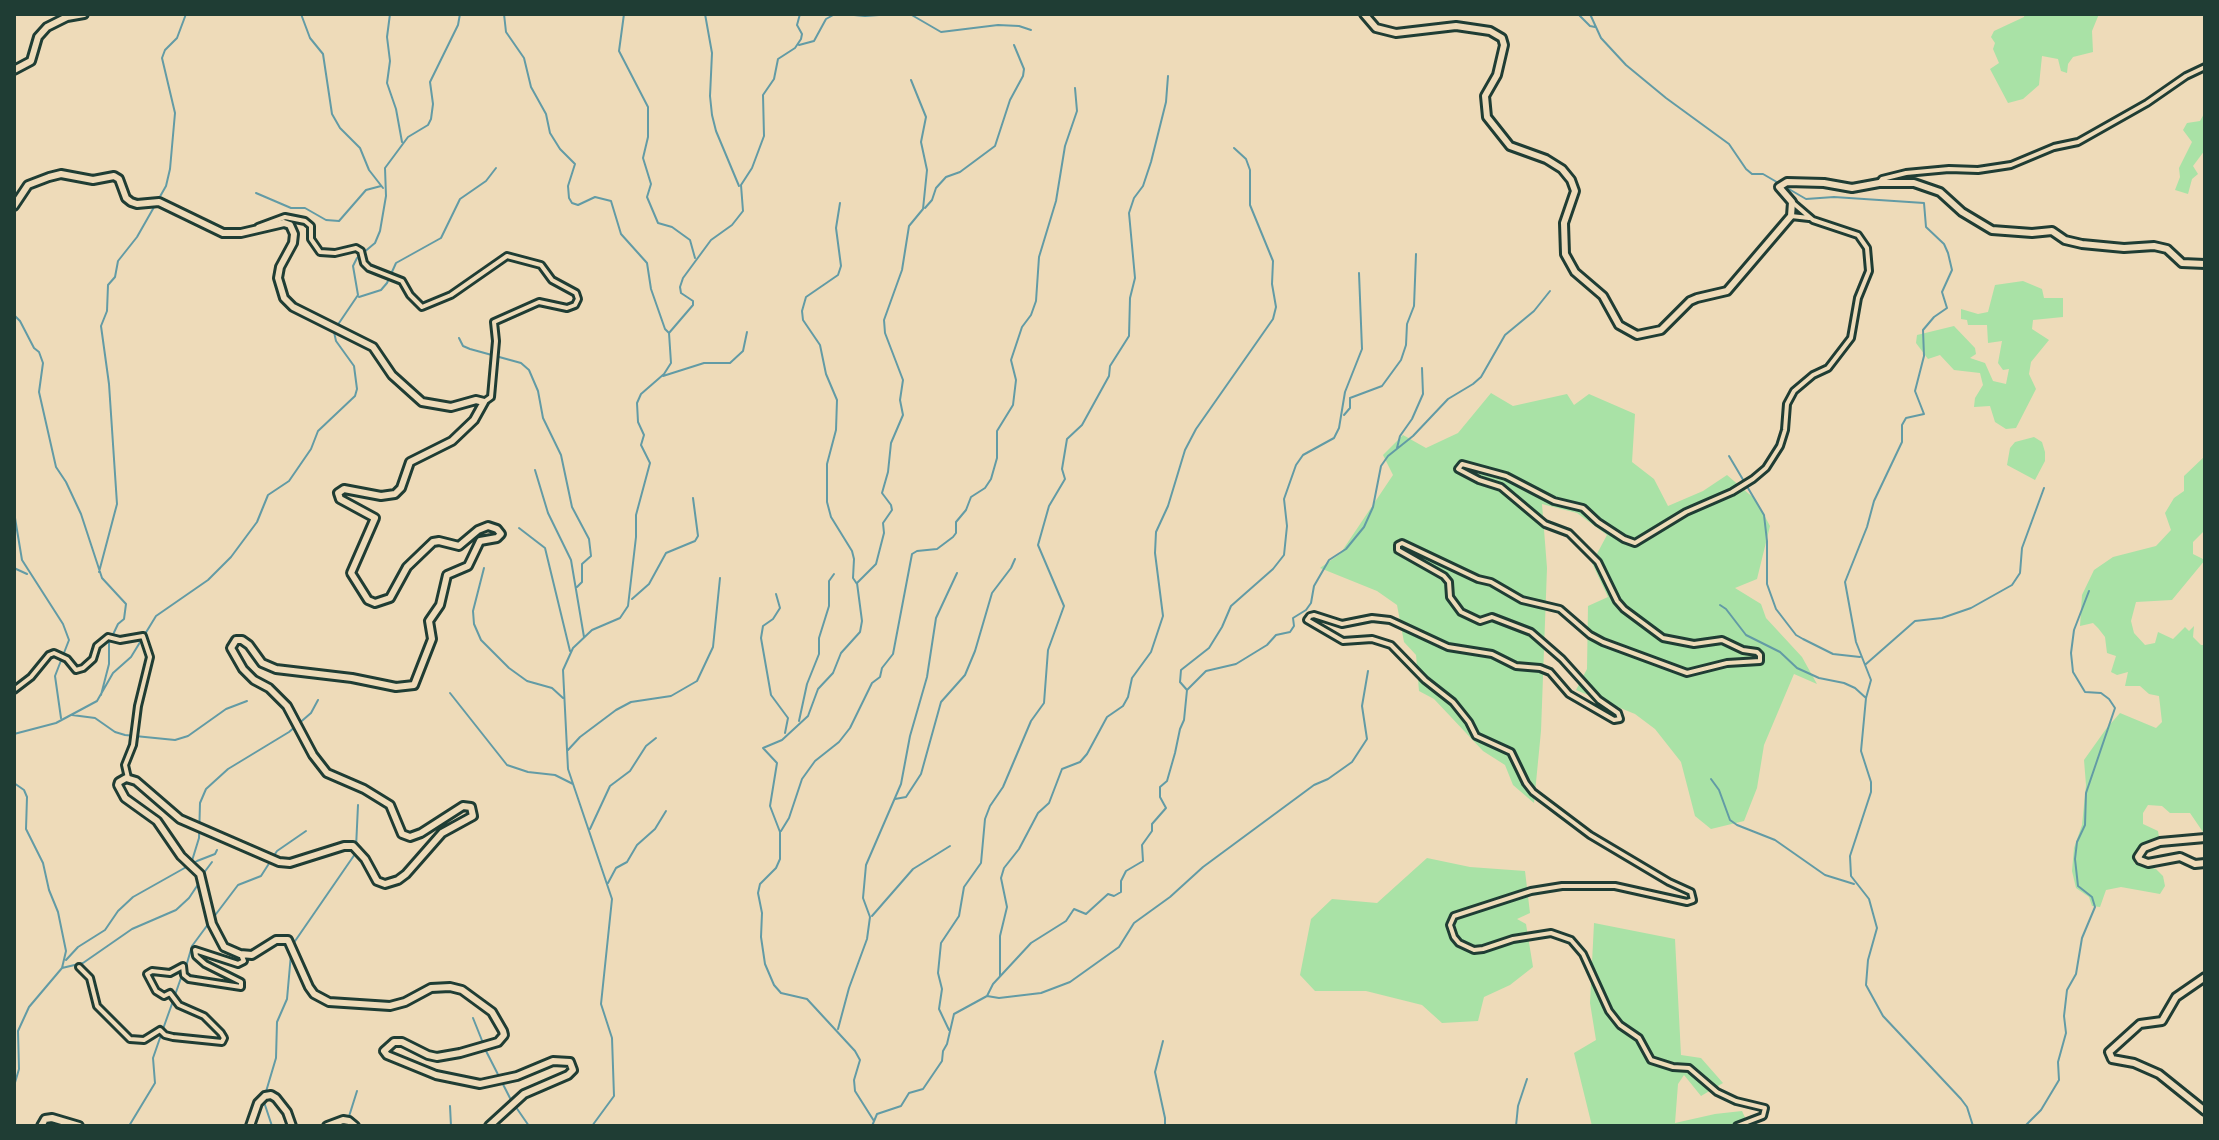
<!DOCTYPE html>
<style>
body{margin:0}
#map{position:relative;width:2219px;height:1140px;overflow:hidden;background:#eedbb9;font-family:"Gochi Hand",sans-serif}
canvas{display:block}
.frame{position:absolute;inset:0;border:16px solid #1f3d34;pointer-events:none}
</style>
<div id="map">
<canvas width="2219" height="1140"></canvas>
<div class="frame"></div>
</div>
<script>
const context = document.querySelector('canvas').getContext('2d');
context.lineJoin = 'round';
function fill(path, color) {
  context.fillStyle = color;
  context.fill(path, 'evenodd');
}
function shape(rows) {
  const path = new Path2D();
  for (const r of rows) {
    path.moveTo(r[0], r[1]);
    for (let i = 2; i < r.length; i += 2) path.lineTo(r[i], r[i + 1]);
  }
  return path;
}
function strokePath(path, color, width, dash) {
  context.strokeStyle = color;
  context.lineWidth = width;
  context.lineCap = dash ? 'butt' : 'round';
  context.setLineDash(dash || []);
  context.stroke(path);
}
const green = shape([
 [2025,14,2099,14,2092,31,2093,52,2073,57,2068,64,2067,73,2061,71,2058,59,2042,56,2039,85,2023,99,2008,103,1990,69,1999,63,1993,49,1995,43,1991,37,1994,31,2024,17],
 [2205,112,2205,150,2193,166,2198,174,2192,179,2188,194,2175,190,2180,177,2179,168,2192,142,2183,130,2187,123,2200,121],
 [2023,281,2042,289,2044,298,2063,298,2063,317,2033,320,2032,329,2049,340,2031,362,2029,374,2036,389,2016,428,2006,429,1995,422,1990,406,1974,407,1975,398,1983,385,1980,373,1954,370,1940,355,1928,359,1916,343,1917,335,1954,326,1975,348,1976,354,1970,358,1985,363,1993,381,2006,384,2009,369,2003,370,1998,363,2002,341,1988,343,1987,325,1968,325,1967,320,1961,319,1961,309,1978,314,1988,312,1995,285],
 [1491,393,1513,406,1567,394,1574,405,1589,394,1635,414,1632,462,1654,479,1668,506,1703,491,1727,475,1756,500,1770,526,1757,579,1735,588,1761,604,1766,618,1802,657,1817,684,1794,674,1764,745,1757,788,1744,821,1711,829,1695,816,1681,762,1655,729,1635,714,1576,690,1587,669,1588,606,1608,597,1592,563,1607,535,1577,513,1542,504,1547,568,1541,731,1534,803,1513,785,1505,765,1483,751,1434,699,1419,691,1416,655,1404,642,1397,605,1377,591,1320,568,1340,554,1393,475,1383,455,1403,435,1426,448,1458,433],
 [2034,437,2042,442,2045,452,2045,461,2035,480,2007,465,2010,448,2015,442],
 [2205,456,2205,530,2193,542,2193,554,2205,560,2172,600,2136,602,2131,621,2134,633,2145,645,2155,643,2158,632,2173,639,2185,627,2189,631,2194,626,2193,637,2201,645,2205,645,2205,835,2190,813,2170,813,2162,806,2148,805,2143,813,2143,824,2158,831,2159,837,2156,842,2134,852,2134,863,2156,869,2163,876,2165,886,2160,894,2121,887,2106,890,2100,907,2092,906,2089,897,2076,888,2072,871,2074,848,2082,825,2086,785,2084,760,2106,729,2120,713,2156,728,2162,722,2159,696,2149,694,2140,686,2125,686,2128,672,2117,675,2111,672,2116,656,2107,653,2105,637,2098,628,2093,623,2080,626,2082,595,2094,570,2113,557,2156,546,2171,530,2165,513,2174,498,2184,491,2184,476],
 [1427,858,1470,867,1525,871,1530,913,1517,919,1526,924,1533,967,1510,985,1484,997,1478,1021,1442,1023,1422,1005,1366,991,1315,991,1300,975,1311,919,1332,899,1377,903],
 [1594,923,1675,939,1681,1055,1701,1058,1723,1083,1701,1096,1684,1075,1678,1084,1675,1123,1715,1114,1742,1111,1749,1126,1592,1126,1574,1053,1596,1040,1590,1003]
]);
const stream = shape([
 [301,14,310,38,323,54,332,114,340,128,360,148,369,170,383,188],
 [390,14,387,37,390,61,387,83,396,109,402,142],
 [504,14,506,32,524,58,531,87,546,114,550,133,560,149,575,164,568,186,569,198,572,203,578,205,595,197,611,201,621,234,647,263,651,289,665,329,669,333],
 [624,14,619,51,648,107,648,137,643,158,651,184,647,197,658,223,672,227,690,240,695,258],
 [705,14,712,53,710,96,712,115,716,131,739,186],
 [843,14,865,16,893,14],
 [910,14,941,32,998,25,1019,26,1031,30],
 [1578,14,1590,26,1595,27],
 [1590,14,1601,38,1626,65,1666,98,1729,144,1746,169,1752,174,1763,174,1806,199,1834,197,1924,203,1926,227,1944,244,1948,253,1952,270,1942,292,1947,308,1934,317,1923,330,1924,356,1915,391,1924,414,1906,418,1902,425,1902,442,1874,501,1867,527,1845,582,1856,642,1871,680,1866,698,1861,751,1871,782,1871,792,1850,856,1851,876,1869,899,1877,928,1868,960,1866,985,1883,1016,1961,1099,1967,1107,1973,1126],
 [799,45,814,41,826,19,835,14],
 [256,193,291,208,305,208,326,220,339,221,366,190,381,186],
 [840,203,836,228,841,266,838,275,806,297,802,311,803,320,820,345,826,374,837,400,836,430,827,464,827,502,831,517,852,551,854,559,853,578,857,584],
 [925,208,932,200,936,188,946,177,960,172,995,146,1010,100,1023,76,1024,69,1014,45],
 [359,297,381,290,387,283,396,263,441,238,460,199,486,181,496,168],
 [14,315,20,321,34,348,39,352,43,363,39,392,56,467,66,482,81,514,102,578,126,604,124,619,118,624,109,643,109,664,101,695],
 [337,326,358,295,353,266,357,258,375,243,380,231,386,196,385,168,408,137,428,125,431,119,433,104,430,82,458,25,460,14],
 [459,338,463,346,470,349,521,363,529,370,538,391,543,418,561,455,572,507,589,539,591,556,582,564,582,582,577,587],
 [663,376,704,363,730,363,743,351,747,332],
 [1344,415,1350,408,1350,398,1382,386,1401,360,1406,345,1407,324,1414,306,1416,254],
 [1397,448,1400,436,1412,419,1423,394,1422,368],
 [1729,456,1764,515,1767,541,1767,584,1776,609,1796,635,1803,639,1833,654,1860,657],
 [535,470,548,513,571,560,584,637],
 [14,512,22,560,63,624,69,640,55,676,61,718],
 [519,528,545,548,570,651],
 [14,568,27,574],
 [484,568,473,611,474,624,481,640,509,668,527,681,552,688,563,698],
 [99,572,117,504,109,384,101,326,107,311,108,285,115,277,118,261,137,237,166,186,170,169,175,113,162,58,165,50,177,38,186,14],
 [776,594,780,608,773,619,763,626,761,638,771,695,788,718,785,733],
 [632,599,649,584,666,553,695,541,698,536,693,498],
 [1720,605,1726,609,1746,635,1780,652,1797,668,1819,678,1844,683,1855,688,1866,698],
 [1866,664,1915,621,1942,618,1971,608,2012,585,2020,573,2022,548,2044,488],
 [1187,690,1180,682,1181,670,1209,648,1222,627,1231,606,1273,569,1284,555,1287,526,1284,499,1296,465,1303,455,1334,438,1339,428,1345,392,1362,349,1359,273],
 [450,693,507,765,528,772,555,775,573,784],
 [72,715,95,718,115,732,125,735,175,740,188,736,226,709,247,701],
 [799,721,807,684,819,654,819,638,829,606,829,581,834,574],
 [14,734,56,723,97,701,113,673,131,657,156,616,208,580,231,557,257,522,268,495,289,481,311,449,318,431,355,396,357,389,354,366,336,341,334,332],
 [568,750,580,737,616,710,631,702,671,696,697,681,713,647,720,578],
 [1711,779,1719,790,1730,820,1737,825,1775,840,1825,875,1854,884],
 [14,783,24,790,27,797,26,829,43,863,49,890,58,912,66,951,62,968,29,1007,18,1031,19,1069,14,1086],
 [895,799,906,797,921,774,941,702,965,675,975,651,992,593,1011,568,1015,559],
 [590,829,610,786,630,771,646,746,656,738],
 [781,831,789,818,802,779,815,761,839,742,850,728,872,683,880,677,882,668,893,654,912,554,917,551,937,549,953,537,956,533,956,522,966,510,971,497,985,488,991,479,997,458,997,431,1013,405,1016,380,1011,360,1022,327,1031,315,1036,301,1039,257,1056,201,1065,146,1077,111,1075,88],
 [356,848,358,805],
 [191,864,199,838,200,803,206,789,228,769,289,732,311,713,318,700],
 [203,874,212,862],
 [608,883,616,868,627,862,637,845,655,829,666,811],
 [872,916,913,869,950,846],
 [213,918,238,885,261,876,277,851,306,831],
 [293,944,355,854],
 [66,960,78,947,105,930,118,911,133,897,197,861,215,854,217,850],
 [62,968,83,963,132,929,176,910,189,898,199,883],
 [185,970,192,946,209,923],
 [1000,976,1000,936,1007,907,1001,878,1004,868,1019,849,1038,813,1049,803,1062,769,1080,762,1087,754,1107,717,1123,706,1128,697,1132,678,1151,652,1163,616,1155,553,1156,532,1168,506,1185,450,1196,429,1273,319,1276,307,1272,284,1273,261,1250,205,1250,170,1246,159,1234,148],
 [175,995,182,975],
 [987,996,999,998,1041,993,1070,982,1119,947,1134,923,1170,897,1203,867,1314,785,1328,779,1352,762,1367,739,1362,706,1368,671],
 [473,1018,483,1043],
 [163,1029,173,1001],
 [838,1029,849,988,867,939,870,917,863,898,866,865,901,784,910,736,927,677,936,618,957,573],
 [949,1030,939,1009,942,989,938,973,941,943,959,916,964,887,981,863,985,819,990,806,1003,787,1031,721,1044,703,1048,650,1064,606,1038,545,1049,506,1065,479,1062,469,1067,439,1082,425,1109,376,1110,366,1129,336,1130,298,1135,278,1129,213,1134,198,1143,186,1151,162,1166,102,1168,76],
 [1163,1041,1155,1072,1165,1118,1165,1126],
 [485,1049,511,1100,529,1126],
 [265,1095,276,1058,277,1022,287,999,291,954],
 [264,1102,272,1126],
 [450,1106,451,1126],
 [874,1121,855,1091,854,1080,860,1060,855,1051,807,999,781,993,774,985,765,964,761,937,762,913,758,893,760,884,776,868,780,859,780,832,770,806,777,763,763,748,782,740,808,716,818,689,833,673,841,653,860,632,862,621,857,583,876,564,884,533,883,523,892,510,891,505,882,493,888,472,891,443,903,415,900,400,903,380,885,333,884,320,902,270,909,226,923,209,927,170,921,142,926,117,911,80],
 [129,1126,155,1083,153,1058,161,1035],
 [346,1126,357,1091],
 [592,1126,614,1096,612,1038,601,1004,612,899,568,769,563,670,573,648,592,630,620,618,628,606,636,537,636,515,650,463,641,445,644,435,638,422,637,403,641,394,664,374,671,363,669,333,693,305,693,301,681,293,680,287,683,278,711,240,732,225,743,211,741,185,752,168,764,136,763,95,774,79,778,59,795,48,801,39,802,34,797,25,800,14],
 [872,1126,877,1114,901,1106,909,1093,923,1089,942,1061,943,1051,947,1044,954,1014,987,996,993,984,1031,943,1066,921,1074,909,1086,914,1108,894,1114,896,1121,892,1121,881,1126,871,1143,861,1142,845,1152,831,1152,824,1166,808,1160,797,1160,787,1167,781,1175,753,1180,729,1184,720,1187,690,1206,671,1236,664,1267,645,1276,635,1290,632,1294,626,1293,618,1306,610,1311,603,1314,586,1329,560,1346,549,1364,527,1373,507,1381,466,1388,456,1413,436,1448,399,1473,384,1481,377,1505,335,1534,311,1550,291],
 [1516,1126,1518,1106,1527,1079],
 [2025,1126,2041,1110,2059,1080,2058,1062,2066,1033,2064,1016,2067,990,2076,974,2082,938,2095,907,2092,897,2078,886,2075,859,2077,842,2085,825,2086,793,2115,708,2109,699,2101,693,2085,692,2073,672,2071,653,2074,630,2089,591]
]);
const street = shape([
 [1879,183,1882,179,1906,173,1949,169,1978,170,2011,165,2054,147,2078,142,2147,103,2186,76,2205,67],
 [1791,216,1809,218],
 [258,227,285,217,305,221,311,226,311,239,320,252,335,253,356,248,361,251,364,263,369,268,402,281,410,295,422,307,451,295,507,256,541,265,552,280,576,293,578,299,575,305,567,308,539,302,494,322,496,341,491,397,484,402],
 [14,690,31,677,49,655,54,653,67,659,76,670,83,668,93,659,97,646,108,637,120,640,143,636,150,657,138,706,133,745,125,765,128,778],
 [79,967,90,978,97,1006,130,1039,144,1040,160,1030,165,1035,173,1037,222,1042,224,1038,221,1033,204,1016,179,1005,170,993,164,996,156,991,147,974,152,971,170,973,183,966,184,975,189,979,241,987,241,982,205,964,196,956,195,950,238,964,244,961,242,957,245,955],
 [1737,1126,1763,1116,1765,1108,1736,1101,1717,1092,1689,1068,1673,1067,1651,1060,1639,1038,1620,1025,1609,1011,1583,954,1571,940,1551,933,1513,939,1483,949,1474,950,1459,943,1454,937,1450,925,1454,916,1531,891,1562,886,1615,886,1687,902,1693,900,1691,892,1669,882,1590,835,1533,792,1526,783,1511,752,1476,736,1469,722,1453,702,1425,680,1391,645,1372,639,1343,641,1307,620,1310,616,1314,615,1342,624,1372,618,1390,620,1448,647,1492,654,1516,666,1540,668,1550,672,1569,694,1614,720,1620,719,1618,713,1599,700,1562,659,1531,632,1492,617,1480,621,1461,612,1450,597,1449,582,1444,576,1398,550,1398,545,1402,543,1478,579,1491,582,1522,600,1560,609,1590,635,1603,642,1687,673,1727,663,1760,661,1760,655,1757,652,1743,650,1722,640,1694,644,1663,638,1624,609,1617,601,1598,562,1569,533,1545,524,1501,487,1479,480,1458,469,1462,464,1506,476,1554,501,1583,508,1598,522,1624,539,1635,543,1686,512,1732,492,1753,479,1766,468,1780,446,1785,430,1787,404,1794,391,1813,375,1828,368,1851,338,1858,298,1869,271,1867,248,1858,235,1813,220,1792,202]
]);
const secondary = shape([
 [1364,14,1376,28,1396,33,1456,26,1490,31,1502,38,1504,45,1497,75,1485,96,1487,117,1510,146,1546,159,1562,169,1571,180,1575,191,1564,223,1565,254,1575,272,1603,296,1619,325,1637,335,1661,330,1690,301,1697,298,1727,291,1791,216,1792,202,1779,187,1787,182,1824,183,1852,188,1879,183,1914,183,1940,192,1962,212,1992,230,2032,233,2052,231,2065,240,2082,244,2124,248,2154,246,2167,249,2182,263,2205,264],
 [14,70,31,61,38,37,47,27,67,17,84,14],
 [14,206,28,185,49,177,61,174,93,180,114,176,119,179,126,198,131,202,137,204,159,202,223,233,241,233,284,223,290,225,294,234,293,243,280,267,278,278,284,298,293,307,373,347,392,375,422,402,451,407,476,400,484,402,474,420,452,441,410,462,401,488,395,494,381,496,344,489,338,493,340,499,375,518,351,573,368,600,375,603,390,598,407,567,433,542,439,541,459,546,478,530,488,526,497,529,501,534,497,538,480,541,468,566,447,575,440,605,429,621,432,639,414,685,396,687,352,678,276,669,262,663,249,645,242,640,236,640,231,648,243,669,254,680,269,688,287,706,313,755,327,773,364,789,390,805,402,834,410,837,421,833,463,806,471,807,473,816,442,833,406,874,398,880,385,884,377,881,365,859,353,846,344,846,290,863,279,862,180,819,136,781,126,778,119,782,118,785,125,798,157,821,181,856,200,874,212,924,224,947,240,954,252,955,276,940,288,940,309,987,314,994,329,1002,390,1006,405,1002,431,988,450,987,462,990,492,1012,503,1031,504,1035,498,1042,460,1053,437,1057,428,1055,402,1042,394,1042,384,1051,387,1055,436,1075,480,1084,517,1076,553,1061,570,1062,573,1070,568,1075,524,1094,489,1126],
 [2205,838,2160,842,2144,848,2138,857,2140,860,2148,863,2180,857,2195,864,2205,863],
 [2205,977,2176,997,2162,1021,2140,1024,2109,1052,2112,1059,2134,1063,2159,1074,2205,1111],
 [41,1126,45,1119,52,1118,79,1126],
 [250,1126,258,1103,265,1096,271,1095,276,1098,287,1112,292,1126],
 [327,1126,343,1120,349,1121,355,1126]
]);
fill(green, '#a9e2a6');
strokePath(stream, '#629ba5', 2);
strokePath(street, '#1f3d34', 10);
strokePath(secondary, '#1f3d34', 12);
strokePath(street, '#eedbb9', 4);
strokePath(secondary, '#eedbb9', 6);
</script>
